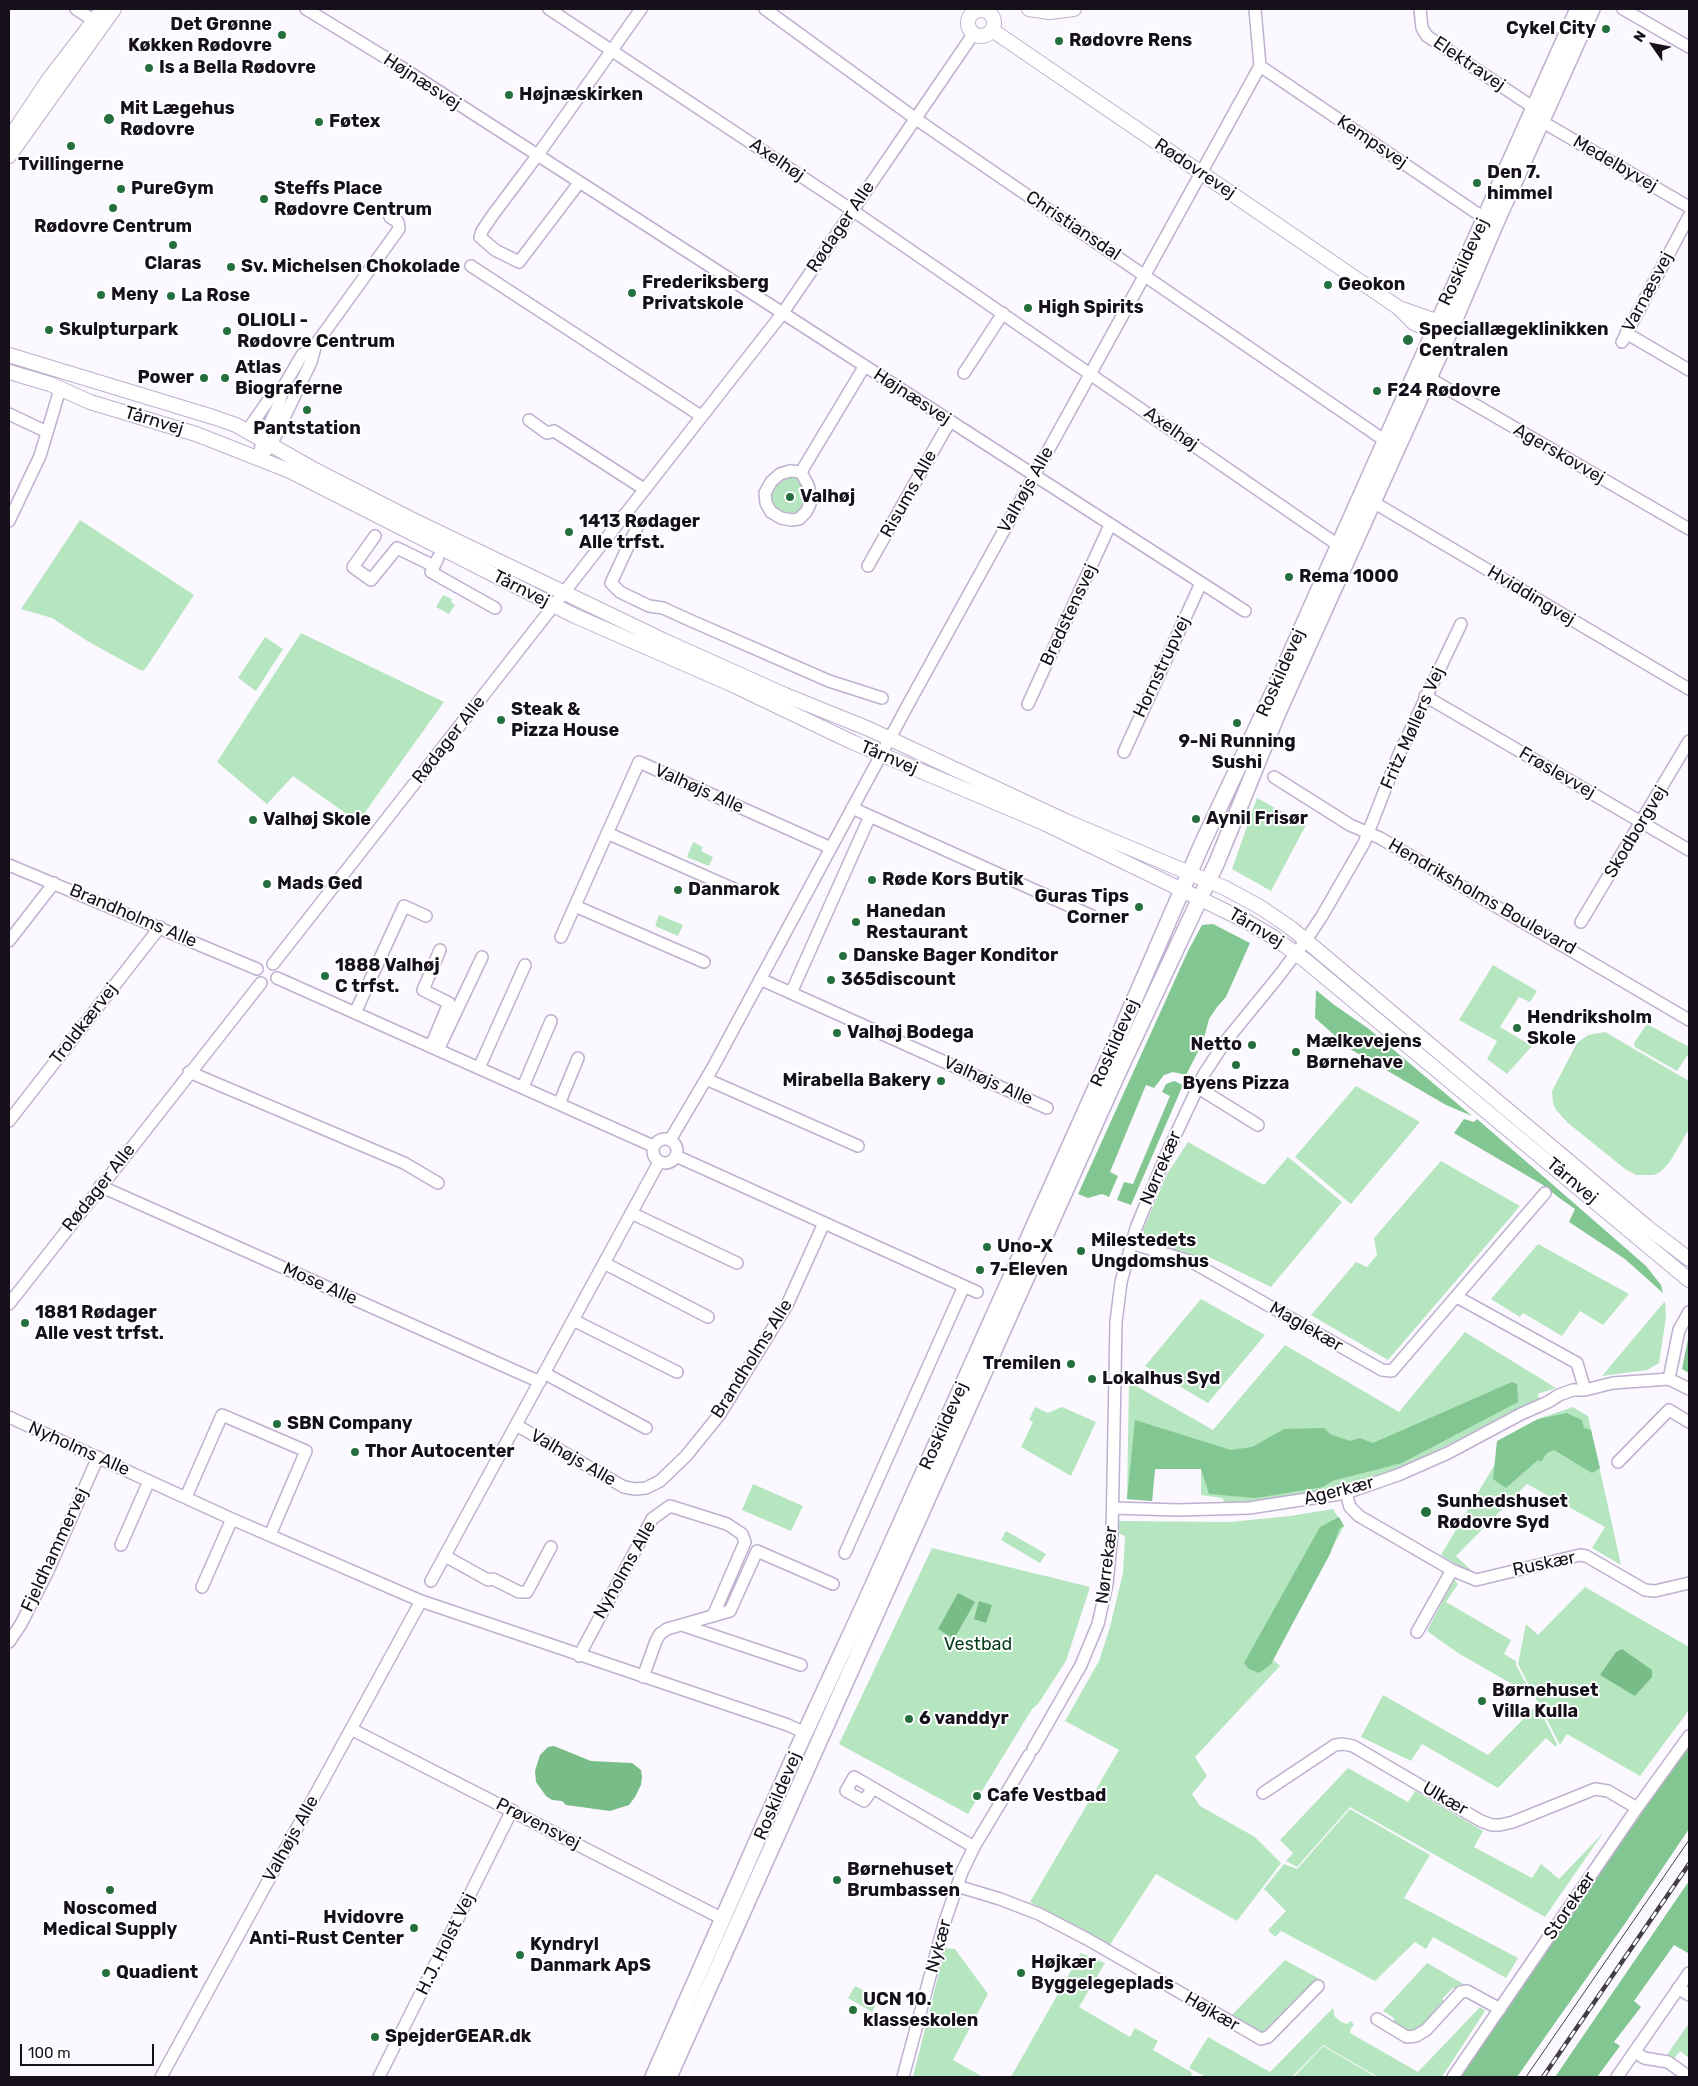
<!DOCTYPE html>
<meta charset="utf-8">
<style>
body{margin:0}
#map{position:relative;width:1698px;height:2086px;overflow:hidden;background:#fbf8ff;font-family:Rubik,sans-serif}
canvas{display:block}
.frame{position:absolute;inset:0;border:10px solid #16101b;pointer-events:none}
.north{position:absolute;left:1628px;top:20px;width:50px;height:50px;-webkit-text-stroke:4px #fff;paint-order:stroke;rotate:303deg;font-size:14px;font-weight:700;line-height:20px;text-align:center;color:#16101b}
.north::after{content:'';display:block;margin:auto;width:18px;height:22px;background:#16101b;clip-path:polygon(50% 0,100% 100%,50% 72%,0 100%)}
.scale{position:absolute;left:20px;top:2044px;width:134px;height:22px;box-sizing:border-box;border:2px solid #16101b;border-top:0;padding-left:6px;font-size:15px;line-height:18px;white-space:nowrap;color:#16101b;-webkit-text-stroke:4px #fff;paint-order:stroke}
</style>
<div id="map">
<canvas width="1698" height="2086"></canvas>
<div class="frame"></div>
<div class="north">N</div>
<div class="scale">100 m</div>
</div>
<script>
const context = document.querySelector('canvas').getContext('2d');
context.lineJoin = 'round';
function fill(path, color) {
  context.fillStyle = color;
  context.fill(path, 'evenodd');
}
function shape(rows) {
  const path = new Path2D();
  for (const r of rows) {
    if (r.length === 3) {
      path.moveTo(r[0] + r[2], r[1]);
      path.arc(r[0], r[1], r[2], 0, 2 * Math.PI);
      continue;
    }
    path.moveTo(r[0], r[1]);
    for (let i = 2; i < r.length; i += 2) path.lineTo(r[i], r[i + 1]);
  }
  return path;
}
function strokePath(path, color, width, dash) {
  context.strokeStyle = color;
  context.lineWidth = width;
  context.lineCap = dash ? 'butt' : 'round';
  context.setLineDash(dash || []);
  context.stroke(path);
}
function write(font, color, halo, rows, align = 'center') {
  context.font = font + ' Rubik,sans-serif';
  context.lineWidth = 4;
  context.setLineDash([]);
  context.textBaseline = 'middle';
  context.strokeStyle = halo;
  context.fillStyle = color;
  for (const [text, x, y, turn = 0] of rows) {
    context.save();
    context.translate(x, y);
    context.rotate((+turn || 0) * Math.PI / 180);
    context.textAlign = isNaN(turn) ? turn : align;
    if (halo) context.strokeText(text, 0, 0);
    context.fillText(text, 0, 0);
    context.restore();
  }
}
const green = shape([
 [798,475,805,486,807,504,796,516,790,516,774,509,768,494,775,482,783,477],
 [80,520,194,595,146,668,142,671,89,642,52,618,21,609],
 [443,595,452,599,451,602,455,605,449,614,436,607],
 [301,633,444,702,358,822,293,776,267,804,217,762],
 [265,637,283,649,256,691,238,678],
 [1257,798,1306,825,1271,891,1232,869],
 [693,842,703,847,701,851,713,857,709,866,687,857],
 [659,915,683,925,678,936,655,926],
 [1493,965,1537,991,1530,1002,1519,997,1500,1027,1532,1046,1507,1074,1487,1059,1497,1041,1459,1020],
 [1647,1024,1689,1047,1689,1053,1677,1071,1635,1047,1634,1043],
 [1605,1032,1689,1081,1689,1129,1669,1163,1660,1172,1654,1175,1636,1175,1625,1169,1568,1123,1556,1110,1553,1103,1552,1091,1577,1043,1588,1035],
 [1356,1086,1420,1122,1351,1204,1295,1157],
 [1188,1142,1264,1185,1288,1157,1342,1202,1271,1287,1205,1255,1200,1262,1191,1255,1140,1237,1167,1174],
 [1441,1161,1520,1206,1388,1360,1311,1315,1356,1262,1367,1267,1377,1255,1374,1238],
 [1538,1244,1629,1294,1603,1325,1580,1311,1562,1336,1523,1313,1520,1317,1491,1299],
 [1201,1299,1265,1335,1208,1403,1145,1366],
 [1665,1301,1666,1317,1659,1363,1647,1370,1602,1376],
 [1465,1332,1556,1388,1538,1394,1539,1399,1406,1466,1337,1488,1246,1502,1225,1503,1222,1498,1201,1495,1201,1469,1155,1469,1152,1501,1127,1499,1129,1382,1213,1430,1285,1345,1399,1412],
 [1035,1407,1048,1413,1062,1407,1096,1422,1071,1476,1021,1447,1033,1422,1029,1420],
 [1573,1407,1588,1416,1621,1565,1592,1548,1605,1527,1527,1484,1456,1556,1471,1570,1469,1572,1441,1555,1514,1432,1538,1419],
 [753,1484,803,1506,791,1531,742,1510],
 [1333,1509,1344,1526,1272,1659,1280,1666,1195,1757,1207,1776,1192,1794,1200,1806,1255,1837,1281,1863,1237,1921,1156,1874,1109,1946,1030,1902,1119,1750,1065,1721,1099,1661,1110,1627,1123,1573,1125,1536,1118,1533,1119,1521,1229,1522,1290,1516],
 [1006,1531,1046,1554,1040,1563,1001,1540],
 [932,1548,1090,1587,1066,1661,1038,1704,1032,1709,968,1814,839,1744],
 [1454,1579,1458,1584,1446,1602,1511,1640,1504,1654,1516,1661,1516,1665,1533,1696,1458,1653,1427,1631],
 [1585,1587,1689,1647,1689,1710,1640,1776,1567,1734,1560,1745,1518,1664,1526,1624,1538,1635],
 [1383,1695,1488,1755,1537,1705,1557,1744,1556,1747,1546,1738,1498,1788,1422,1744,1411,1761,1361,1737],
 [1348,1768,1408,1802,1415,1791,1483,1831,1474,1847,1532,1878,1541,1864,1559,1879,1603,1833,1545,1917,1350,1807,1297,1867,1286,1861,1293,1853,1280,1840],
 [1350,1809,1430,1855,1404,1898,1518,1958,1506,1978,1433,1937,1426,1949,1415,1942,1375,1981,1281,1931,1275,1937,1268,1930,1286,1911,1264,1889,1284,1864,1297,1869],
 [945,1948,955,1949,988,1994,953,2060,983,2077,913,2077],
 [1081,1953,1105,1963,1079,2007,1130,2037,1135,2028,1158,2041,1153,2050,1191,2072,1192,2077,1011,2077],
 [1285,1960,1325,1982,1268,2039,1230,2017],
 [1427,1963,1467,1986,1457,1990,1453,1988,1442,1999,1445,2002,1419,2029,1413,2032,1407,2031,1394,2023,1394,2018,1383,2011],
 [855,1986,879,1999,872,2012,848,1998],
 [1480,2007,1485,2011,1442,2077,1378,2077,1323,2045,1292,2077,1206,2077,1189,2068,1208,2037,1270,2072,1333,2008,1335,2017,1341,2022,1347,2024,1351,2021,1354,2025,1351,2028,1350,2033,1418,2072],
 [1689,2023,1689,2058,1680,2051,1673,2060,1667,2055],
 [1323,2046,1376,2077,1294,2077]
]);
const forest = shape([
 [1213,924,1250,943,1226,997,1217,1007,1209,1019,1203,1042,1186,1075,1173,1072,1164,1075,1154,1088,1146,1085,1110,1172,1118,1176,1109,1197,1102,1194,1088,1198,1078,1194,1188,951,1202,925],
 [1316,990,1333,1004,1369,1029,1472,1116,1446,1105,1350,1049,1315,1018],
 [1174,1081,1183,1085,1131,1205,1117,1200,1124,1182,1133,1184,1170,1096,1162,1092,1166,1084],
 [1464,1119,1474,1122,1477,1119,1544,1177,1646,1266,1661,1285,1663,1293,1625,1259,1569,1222,1575,1209,1558,1197,1543,1185,1454,1133],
 [1689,1334,1689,1373,1682,1369],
 [1512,1382,1517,1384,1518,1402,1402,1463,1332,1481,1323,1487,1256,1498,1209,1494,1201,1469,1155,1469,1152,1501,1127,1499,1135,1420,1231,1450,1252,1447,1284,1429,1324,1428,1330,1434,1350,1441,1360,1438,1373,1443],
 [1567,1413,1582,1420,1584,1428,1591,1430,1600,1468,1592,1473,1554,1450,1547,1453,1541,1462,1538,1460,1506,1488,1493,1479,1497,1441,1538,1419],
 [1339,1517,1344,1526,1340,1528,1330,1554,1271,1664,1259,1673,1249,1669,1244,1663,1320,1527],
 [1689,1745,1689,1829,1626,1922,1517,2077,1460,2077,1614,1850],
 [1689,1881,1689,1951,1688,1953,1674,1945,1634,2001,1641,2007,1614,2042,1620,2046,1597,2077,1555,2077]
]);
const water = shape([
 [958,1593,975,1602,954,1639,938,1629],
 [979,1601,992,1605,986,1623,974,1619],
 [1622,1649,1652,1670,1652,1677,1635,1696,1600,1675,1616,1652],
 [554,1746,591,1761,632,1763,641,1770,642,1777,641,1785,635,1797,629,1805,610,1811,566,1805,562,1801,552,1800,546,1796,536,1782,535,1771,540,1755,548,1747]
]);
const minor = shape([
 [76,9,101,25],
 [306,9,401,67,1245,611],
 [549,9,852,210,1338,545],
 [765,9,916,119,1384,440],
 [1420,9,1422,28,1427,36,1534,108],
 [1623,9,1689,47],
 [1260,66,1484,218],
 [1541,121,1689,207],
 [579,183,519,262,495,250,480,237,482,231,492,216,537,156,641,9],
 [471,266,701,416],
 [1626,333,1689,370],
 [1622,342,1689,216],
 [964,373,1003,313],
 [1429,378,1689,529],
 [9,414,47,432],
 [529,420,547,433,554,431,644,489],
 [247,431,270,398,284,386],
 [267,450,271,445,311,362,316,344],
 [259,458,262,440,278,406,285,384,302,355,316,344,399,229,398,222,390,217],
 [790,471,801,472,808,485,810,493,810,504,806,512,799,519,791,520,781,518,771,512,766,503,765,493,771,482,780,474,790,471],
 [801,472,864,367],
 [1373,502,1689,689],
 [624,515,638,525,611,583,620,592,649,606,663,608,687,619,829,681,882,698],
 [9,521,40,456,60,389],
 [375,536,353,567,371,580,397,548,434,566],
 [438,558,431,572,495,608],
 [868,566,950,421],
 [1425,696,1689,850],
 [1028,704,1110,525],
 [1124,752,1201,583],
 [1274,777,1350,825,1380,838,1689,1020],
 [852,808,1092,916],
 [607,833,734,889],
 [9,865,257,969],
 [575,906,704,962],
 [1581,922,1689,741],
 [561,937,639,762,831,848],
 [9,941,54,883],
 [273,964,782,314,974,33],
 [277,978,653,1146],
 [760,979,1047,1108],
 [791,993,870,816],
 [355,1013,404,906,426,916],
 [431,1046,449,1003,423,990,440,950],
 [438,1050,482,957],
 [479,1068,525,965],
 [189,1072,404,1163,438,1183],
 [706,1079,858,1146],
 [523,1087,551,1021],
 [1197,1087,1258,1125],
 [559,1104,578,1058],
 [9,1121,160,927],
 [665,1151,12],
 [670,1140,712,1069,910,701,1260,66,1255,9],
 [676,1156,977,1292],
 [100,1186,540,1382],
 [631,1213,737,1263],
 [1131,1243,1192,1262,1382,1370,1392,1371,1545,1193],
 [604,1263,708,1317],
 [1457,1297,1577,1363,1585,1390],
 [9,1304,261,983],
 [573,1320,677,1372],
 [544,1373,646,1428],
 [1669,1379,1679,1330,1689,1312],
 [9,1417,232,1519,421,1601,788,1725,805,1733],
 [516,1425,624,1487,635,1489,646,1488,660,1481,686,1456,720,1414,787,1305,824,1223],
 [1618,1462,1669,1410,1689,1422],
 [1346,1493,1350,1507,1359,1516,1452,1570,1476,1580,1580,1555,1586,1556,1645,1590,1655,1591,1689,1583],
 [186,1497,222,1415,306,1451,270,1535],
 [1113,1508,1178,1510,1249,1508,1346,1493,1398,1475,1448,1453,1521,1414,1548,1402,1559,1395,1573,1390,1585,1390,1613,1383,1669,1379,1689,1389],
 [121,1545,149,1481],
 [845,1553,964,1286],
 [445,1556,488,1580,493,1579,519,1592,527,1592,551,1547],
 [431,1581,659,1162],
 [202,1587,232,1519],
 [682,1625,801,1665],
 [1417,1632,1452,1570],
 [9,1642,21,1624,48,1571,98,1457],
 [579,1656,652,1519,670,1506,727,1524,742,1534,745,1542,713,1616],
 [643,1677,656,1641,660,1634,667,1629,730,1611,757,1551,833,1584],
 [351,1729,723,1919],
 [1033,1749,1081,1665,1098,1624,1107,1584,1112,1534,1116,1322,1121,1282,1136,1228,1167,1153,1204,1074,1225,1042,1278,977,1306,940,1322,916,1364,843,1399,754,1461,624],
 [873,1788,864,1801,846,1791,854,1777,873,1788,974,1847],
 [1263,1793,1335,1745,1343,1744,1353,1746,1481,1821,1492,1825,1500,1825,1513,1822,1595,1789,1608,1791,1637,1808],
 [957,1886,1000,1899,1039,1914,1087,1939,1261,2039,1268,2037,1318,1986],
 [1678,1988,1689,1995],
 [1377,2019,1407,2037,1416,2036,1426,2030,1461,1992,1467,1991,1500,2009],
 [1635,2052,1644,2058,1668,2062,1689,2077],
 [161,2077,421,1601],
 [379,2077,512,1810],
 [903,2077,944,1924,962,1872,974,1847,1029,1755],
 [1453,2077,1637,1808,1689,1736],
 [1617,2077,1689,1973]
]);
const tertiary = shape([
 [1029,9,1049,12,1074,9],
 [981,23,13],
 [992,30,1399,308,1414,323,1444,337],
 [9,139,49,79,103,9],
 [9,156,114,9],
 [1402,309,1448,325],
 [9,355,213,417,236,425,315,470,411,519,667,642,785,695,869,729,1068,822,1225,888,1260,907,1291,928,1647,1227,1689,1259],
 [9,372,50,384,90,402,196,434,290,471,575,616,733,685,852,742,1044,823,1246,921,1273,937,1306,961,1689,1280]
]);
const secondary = shape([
 [653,2077,797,1750,864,1605,1106,1065,1202,844,1271,697,1578,9],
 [669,2077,1117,1075,1217,862,1277,715,1447,338,1495,225,1592,9]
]);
const tram = shape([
 [1526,2077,1689,1840]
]);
const rail = shape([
 [1543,2077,1689,1864]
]);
const markers = [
 [1606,29,5,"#246f3d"],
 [282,35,5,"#246f3d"],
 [1059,41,5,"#246f3d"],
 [149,68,5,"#246f3d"],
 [509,95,5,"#246f3d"],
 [109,119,6,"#246f3d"],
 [319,122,5,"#246f3d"],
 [71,146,5,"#246f3d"],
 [1477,183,5,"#246f3d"],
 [121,189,5,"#246f3d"],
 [264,199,5,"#246f3d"],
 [113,208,5,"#246f3d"],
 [173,245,5,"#246f3d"],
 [231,267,5,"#246f3d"],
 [1328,285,5,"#246f3d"],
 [632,293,5,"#246f3d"],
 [101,295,5,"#246f3d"],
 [171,296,5,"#246f3d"],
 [1028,308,5,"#246f3d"],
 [49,330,5,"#246f3d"],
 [227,331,5,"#246f3d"],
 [1408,340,6,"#246f3d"],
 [204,378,5,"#246f3d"],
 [225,378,5,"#246f3d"],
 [1377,391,5,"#246f3d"],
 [307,410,5,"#246f3d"],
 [790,497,5,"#246f3d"],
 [569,532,5,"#246f3d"],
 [1289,577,5,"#246f3d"],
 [501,720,5,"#246f3d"],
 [1237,723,5,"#246f3d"],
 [1196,819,5,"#246f3d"],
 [253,820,5,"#246f3d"],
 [872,880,5,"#246f3d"],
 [267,884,5,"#246f3d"],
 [678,890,5,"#246f3d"],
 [1139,907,5,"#246f3d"],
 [856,922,5,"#246f3d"],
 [843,956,5,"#246f3d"],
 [325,976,5,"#246f3d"],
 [831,980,5,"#246f3d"],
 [1517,1028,5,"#246f3d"],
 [837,1033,5,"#246f3d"],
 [1252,1045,5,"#246f3d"],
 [1296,1052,5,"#246f3d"],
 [1236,1065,5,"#246f3d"],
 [941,1081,5,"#246f3d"],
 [987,1247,5,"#246f3d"],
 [1081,1251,5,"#246f3d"],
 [980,1270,5,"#246f3d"],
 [25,1323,5,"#246f3d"],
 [1071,1364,5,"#246f3d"],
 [1092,1379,5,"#246f3d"],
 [277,1424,5,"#246f3d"],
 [355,1452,5,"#246f3d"],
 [1426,1512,6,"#246f3d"],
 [1482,1701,5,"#246f3d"],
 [909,1719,5,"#246f3d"],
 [977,1796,5,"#246f3d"],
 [837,1880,5,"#246f3d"],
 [110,1890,5,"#246f3d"],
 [414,1928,5,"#246f3d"],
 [520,1955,5,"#246f3d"],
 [106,1973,5,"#246f3d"],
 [1021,1973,5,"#246f3d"],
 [853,2010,5,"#246f3d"],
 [375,2037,5,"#246f3d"]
];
const poiNames = [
 ["Det Grønne",272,25,"right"],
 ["Køkken Rødovre",272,46,"right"],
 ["Cykel City",1596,29,"right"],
 ["Rødovre Rens",1069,41],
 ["Is a Bella Rødovre",159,68],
 ["Højnæskirken",519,95],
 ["Mit Lægehus",120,109],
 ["Rødovre",120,130],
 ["Føtex",329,122],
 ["Tvillingerne",71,165,"center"],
 ["Den 7.",1487,173],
 ["himmel",1487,194],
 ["PureGym",131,189],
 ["Steffs Place",274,189],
 ["Rødovre Centrum",274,210],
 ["Rødovre Centrum",113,227,"center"],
 ["Claras",173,264,"center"],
 ["Sv. Michelsen Chokolade",241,267],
 ["Frederiksberg",642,283],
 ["Privatskole",642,304],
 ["Geokon",1338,285],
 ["Meny",111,295],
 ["La Rose",181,296],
 ["High Spirits",1038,308],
 ["OLIOLI -",237,321],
 ["Rødovre Centrum",237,342],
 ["Skulpturpark",59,330],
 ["Speciallægeklinikken",1419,330],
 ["Centralen",1419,351],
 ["Atlas",235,368],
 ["Biograferne",235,389],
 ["Power",194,378,"right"],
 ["F24 Rødovre",1387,391],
 ["Pantstation",307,429,"center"],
 ["Valhøj",800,497],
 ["1413 Rødager",579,522],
 ["Alle trfst.",579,543],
 ["Rema 1000",1299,577],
 ["Steak &",511,710],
 ["Pizza House",511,731],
 ["9-Ni Running",1237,742,"center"],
 ["Sushi",1237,763,"center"],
 ["Aynil Frisør",1206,819],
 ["Valhøj Skole",263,820],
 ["Røde Kors Butik",882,880],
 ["Mads Ged",277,884],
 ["Danmarok",688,890],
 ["Guras Tips",1129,897,"right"],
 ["Corner",1129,918,"right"],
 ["Hanedan",866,912],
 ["Restaurant",866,933],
 ["Danske Bager Konditor",853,956],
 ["1888 Valhøj",335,966],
 ["C trfst.",335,987],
 ["365discount",841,980],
 ["Hendriksholm",1527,1018],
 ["Skole",1527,1039],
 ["Valhøj Bodega",847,1033],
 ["Mælkevejens",1306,1042],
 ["Børnehave",1306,1063],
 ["Netto",1242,1045,"right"],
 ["Mirabella Bakery",931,1081,"right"],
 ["Byens Pizza",1236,1084,"center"],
 ["Milestedets",1091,1241],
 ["Ungdomshus",1091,1262],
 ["Uno-X",997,1247],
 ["7-Eleven",990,1270],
 ["1881 Rødager",35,1313],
 ["Alle vest trfst.",35,1334],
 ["Tremilen",1061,1364,"right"],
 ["Lokalhus Syd",1102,1379],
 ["SBN Company",287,1424],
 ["Thor Autocenter",365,1452],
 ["Sunhedshuset",1437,1502],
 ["Rødovre Syd",1437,1523],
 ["Børnehuset",1492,1691],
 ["Villa Kulla",1492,1712],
 ["6 vanddyr",919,1719],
 ["Cafe Vestbad",987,1796],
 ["Børnehuset",847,1870],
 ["Brumbassen",847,1891],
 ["Noscomed",110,1909,"center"],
 ["Medical Supply",110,1930,"center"],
 ["Hvidovre",404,1918,"right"],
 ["Anti-Rust Center",404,1939,"right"],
 ["Kyndryl",530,1945],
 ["Danmark ApS",530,1966],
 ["Højkær",1031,1963],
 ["Byggelegeplads",1031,1984],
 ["Quadient",116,1973],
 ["UCN 10.",863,2000],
 ["klasseskolen",863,2021],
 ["SpejderGEAR.dk",385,2037]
];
const streetNames = [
 ["Elektravej",1469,64,34],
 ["Højnæsvej",422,82,33],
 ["Kempsvej",1372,142,34],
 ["Axelhøj",777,160,34],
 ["Medelbyvej",1615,164,30],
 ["Rødovrevej",1195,169,34],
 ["Christiansdal",1073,226,34],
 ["Rødager Alle",841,227,-56],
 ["Roskildevej",1464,262,-65],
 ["Varnæsvej",1648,292,-62],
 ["Højnæsvej",912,397,33],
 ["Tårnvej",154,421,17],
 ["Axelhøj",1171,429,35],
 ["Agerskovvej",1559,454,30],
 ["Valhøjs Alle",1026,490,-61],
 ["Risums Alle",909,494,-61],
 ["Tårnvej",521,589,27],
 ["Hviddingvej",1531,596,31],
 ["Bredstensvej",1069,615,-65],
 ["Hornstrupvej",1162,667,-65],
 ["Roskildevej",1281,673,-66],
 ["Fritz Møllers Vej",1413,728,-66],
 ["Rødager Alle",449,740,-52],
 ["Tårnvej",889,758,23],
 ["Frøslevvej",1557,773,30],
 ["Valhøjs Alle",699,789,24],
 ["Skodborgvej",1636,832,-59],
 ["Hendriksholms Boulevard",1482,897,30],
 ["Brandholms Alle",133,916,23],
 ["Tårnvej",1256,928,31],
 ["Troldkærvej",84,1024,-52],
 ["Roskildevej",1115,1043,-66],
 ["Valhøjs Alle",988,1081,24],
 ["Nørrekær",1161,1168,-67],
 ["Tårnvej",1572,1181,40],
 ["Rødager Alle",99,1188,-52],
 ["Mose Alle",320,1284,24],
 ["Maglekær",1306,1327,30],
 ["Brandholms Alle",752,1359,-58],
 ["Roskildevej",944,1426,-66],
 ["Nyholms Alle",79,1449,24],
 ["Valhøjs Alle",573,1458,30],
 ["Agerkær",1339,1491,-14],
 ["Fjeldhammervej",55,1550,-65],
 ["Ruskær",1544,1564,-12],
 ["Nørrekær",1107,1565,-83],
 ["Nyholms Alle",625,1570,-61],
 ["Roskildevej",778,1796,-67],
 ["Ulkær",1445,1799,30],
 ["Prøvensvej",538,1824,27],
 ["Valhøjs Alle",291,1839,-61],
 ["Storekær",1570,1906,-56],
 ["H.J. Holst Vej",446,1944,-64],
 ["Nykær",939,1946,-75],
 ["Højkær",1212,2012,30]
];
const parkNames = [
 ["Vestbad",978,1645]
];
fill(green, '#b6e6c0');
fill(forest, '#82c792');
fill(water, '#78bc88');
strokePath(minor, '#bfb0cf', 14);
strokePath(tertiary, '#bfb0cf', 16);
strokePath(secondary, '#bfb0cf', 18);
strokePath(minor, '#fff', 11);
strokePath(tertiary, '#fff', 14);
strokePath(secondary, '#fff', 15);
strokePath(tram, '#423d47', 1);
strokePath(rail, '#423d47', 4.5);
strokePath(rail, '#fff', 2.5, [8]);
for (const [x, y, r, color] of markers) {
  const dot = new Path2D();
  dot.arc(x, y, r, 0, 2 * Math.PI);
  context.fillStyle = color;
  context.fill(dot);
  strokePath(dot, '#fff', 2);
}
write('bold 18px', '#16101b', '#fff', poiNames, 'left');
write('18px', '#16101b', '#fff', streetNames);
write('18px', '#043b19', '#fff', parkNames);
</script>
